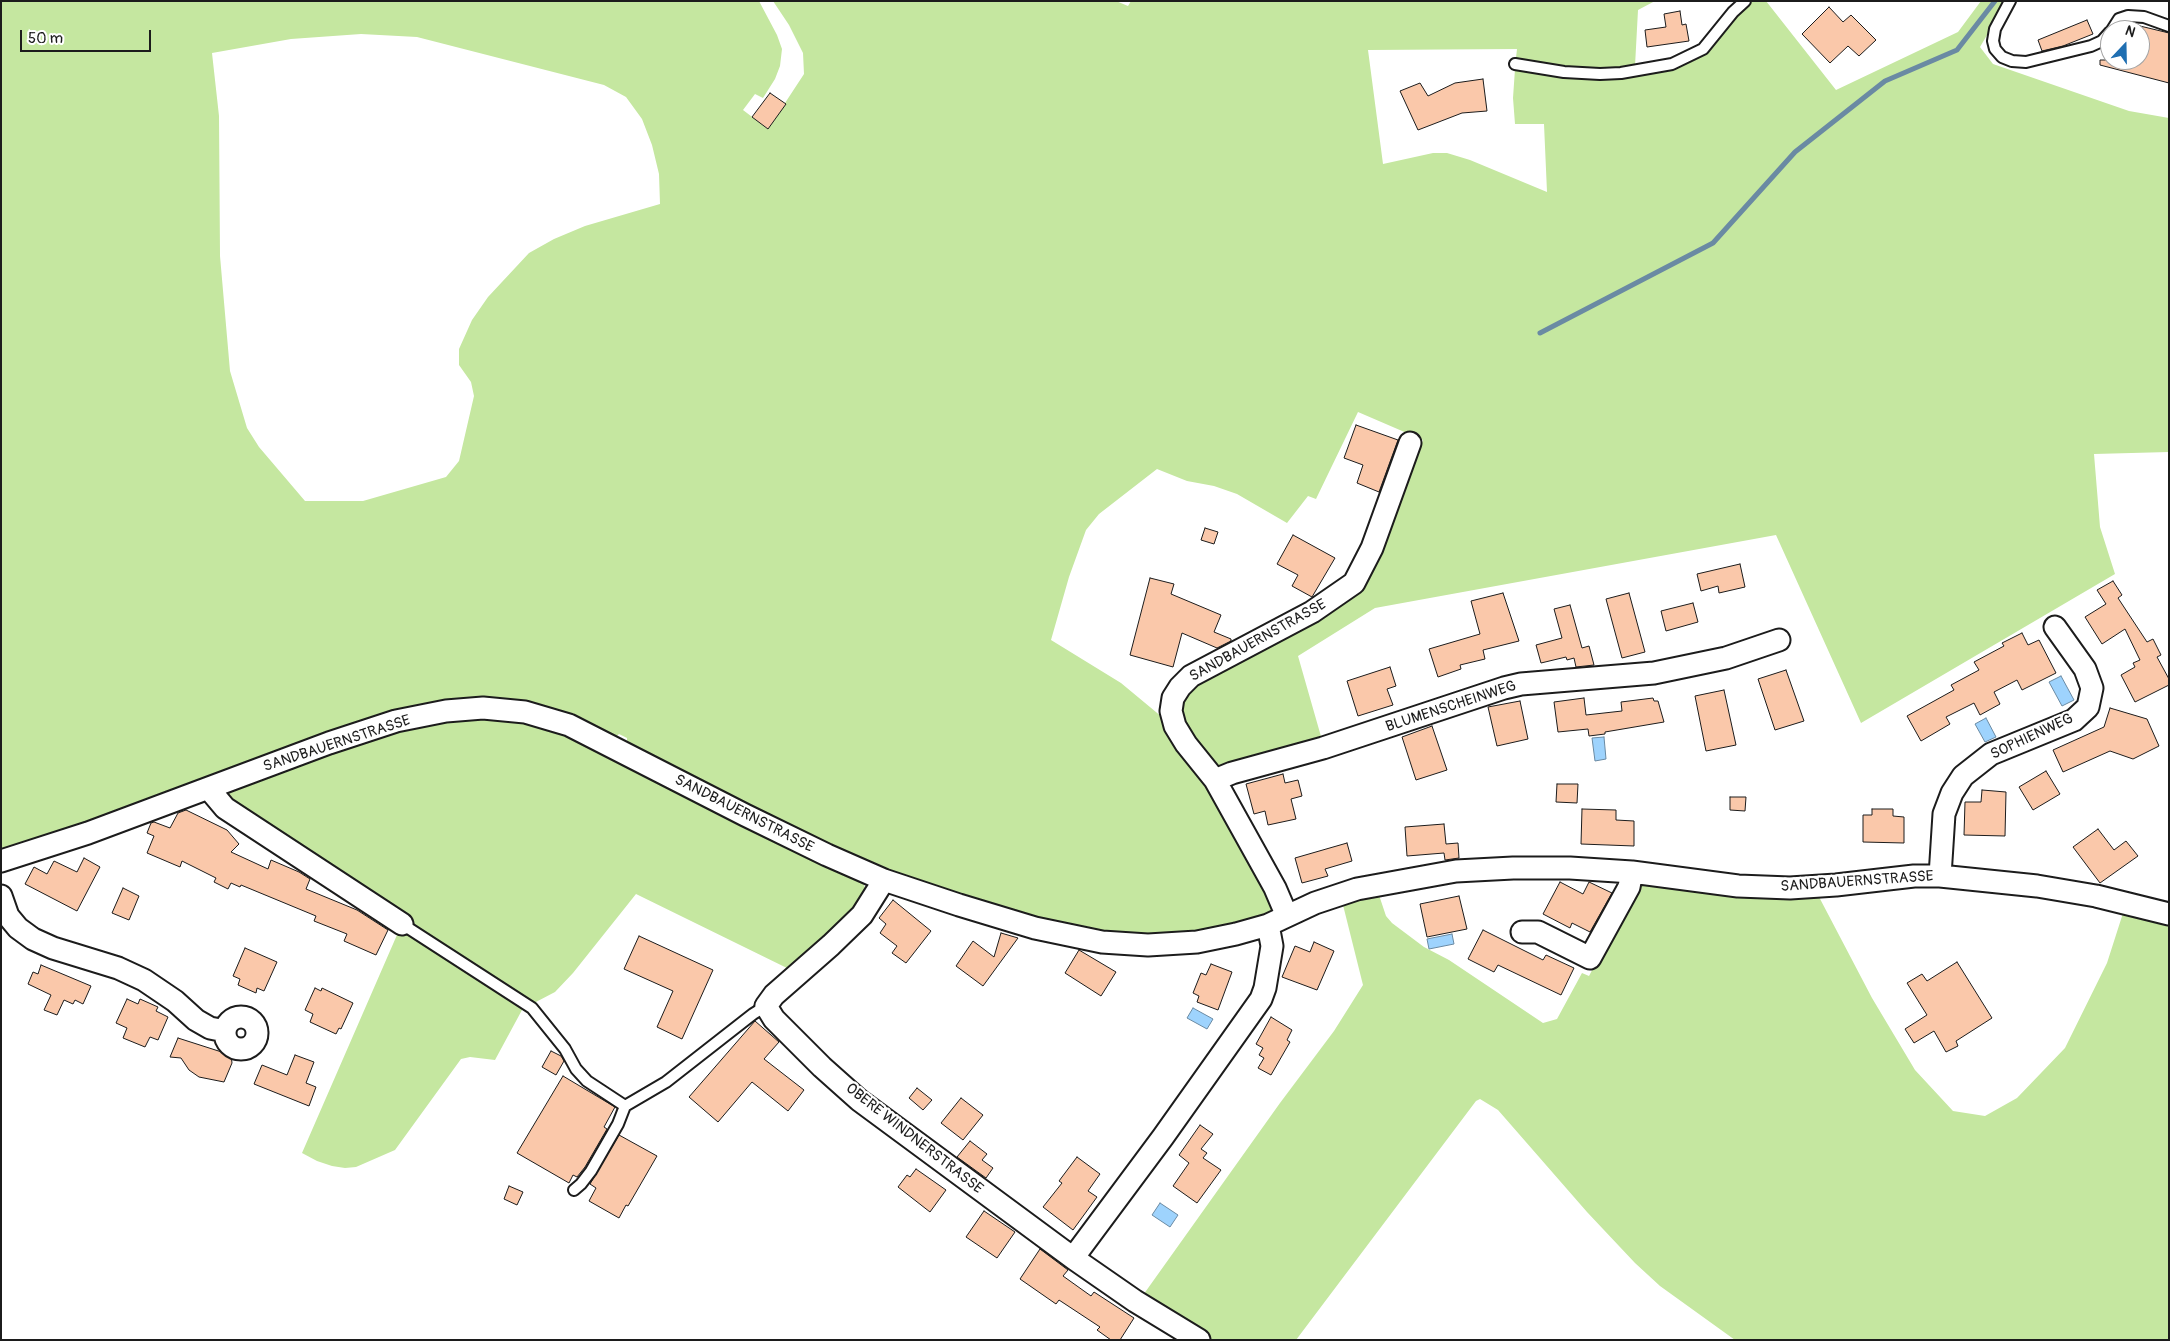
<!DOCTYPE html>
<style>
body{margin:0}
#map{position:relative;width:2170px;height:1341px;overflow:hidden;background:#fff;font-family:Pangolin,sans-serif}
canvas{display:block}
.frame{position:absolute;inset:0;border:2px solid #1c1c1c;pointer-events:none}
.north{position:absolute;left:2100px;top:20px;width:50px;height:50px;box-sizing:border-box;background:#fff;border:1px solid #a4a4a4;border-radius:50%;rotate:21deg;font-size:14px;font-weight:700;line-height:20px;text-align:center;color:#1c1c1c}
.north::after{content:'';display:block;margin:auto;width:18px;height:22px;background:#1f6fb2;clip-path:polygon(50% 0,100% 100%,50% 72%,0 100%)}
.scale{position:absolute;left:20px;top:30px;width:131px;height:22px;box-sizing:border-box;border:2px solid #1c1c1c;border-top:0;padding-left:6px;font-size:15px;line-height:18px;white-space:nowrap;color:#1c1c1c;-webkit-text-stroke:4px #fff;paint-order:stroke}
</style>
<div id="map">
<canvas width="2170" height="1341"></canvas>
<div class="frame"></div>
<div class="north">N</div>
<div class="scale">50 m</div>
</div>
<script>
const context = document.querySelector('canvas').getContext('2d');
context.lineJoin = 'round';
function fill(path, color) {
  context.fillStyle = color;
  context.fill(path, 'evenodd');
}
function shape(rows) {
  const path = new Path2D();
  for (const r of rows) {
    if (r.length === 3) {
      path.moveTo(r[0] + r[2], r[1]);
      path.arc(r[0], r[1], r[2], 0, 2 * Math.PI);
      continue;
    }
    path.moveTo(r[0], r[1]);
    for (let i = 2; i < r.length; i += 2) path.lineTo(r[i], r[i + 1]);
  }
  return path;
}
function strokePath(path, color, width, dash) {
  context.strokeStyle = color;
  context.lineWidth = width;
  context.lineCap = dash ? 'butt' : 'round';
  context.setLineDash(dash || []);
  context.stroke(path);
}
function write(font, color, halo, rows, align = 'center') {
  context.font = font + ' Pangolin,sans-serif';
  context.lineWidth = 4.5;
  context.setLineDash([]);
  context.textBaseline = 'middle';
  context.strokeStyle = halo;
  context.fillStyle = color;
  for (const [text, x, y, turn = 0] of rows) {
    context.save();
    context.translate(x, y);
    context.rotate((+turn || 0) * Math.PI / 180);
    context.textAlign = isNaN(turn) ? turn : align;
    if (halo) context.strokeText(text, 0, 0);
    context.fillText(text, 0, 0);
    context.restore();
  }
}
const green = shape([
 [1,1,759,1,777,35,782,49,780,66,775,79,763,98,755,94,743,110,768,129,804,74,803,53,789,25,773,1,1116,1,1128,6,1131,1,1655,1,1638,10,1635,66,1623,69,1582,70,1538,64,1516,58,1517,49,1368,50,1383,164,1433,153,1447,153,1470,160,1547,192,1544,124,1515,124,1513,98,1515,69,1619,77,1668,69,1684,64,1699,57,1750,1,1766,1,1836,90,1958,32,1981,1,2007,1,1980,47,1993,64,2129,111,2169,118,2169,452,2094,454,2100,527,2115,574,1861,723,1776,535,1375,608,1298,656,1322,740,1219,769,1181,725,1180,694,1332,606,1383,535,1423,440,1358,412,1316,499,1308,496,1287,523,1237,494,1214,486,1187,481,1157,469,1099,514,1086,530,1069,577,1051,640,1121,683,1168,722,1213,785,1273,905,1270,912,1256,920,1202,935,1113,935,1023,917,846,856,627,744,627,738,619,734,615,738,492,701,199,783,1,852],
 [361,34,417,37,604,85,626,97,642,119,652,145,659,174,660,204,585,226,554,239,529,253,488,297,472,320,459,349,459,365,471,382,474,396,459,461,446,477,363,501,305,501,259,447,247,428,230,371,220,256,219,116,212,53,291,39],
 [470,715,548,725,854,876,863,883,866,890,866,899,791,970,636,894,573,973,555,992,534,1003,404,920,227,797,228,792,385,733],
 [1643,884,1818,895,1872,998,1915,1070,1953,1111,1985,1116,2017,1098,2065,1048,2107,963,2124,910,2169,922,2169,1340,1735,1340,1660,1286,1635,1263,1587,1212,1498,1110,1480,1099,1476,1101,1296,1340,1208,1340,1141,1298,1280,1103,1334,1031,1363,985,1342,901,1378,892,1386,916,1392,923,1424,947,1449,960,1543,1023,1557,1019,1582,973,1589,976,1637,886],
 [400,928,520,1004,522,1010,495,1060,470,1057,461,1059,395,1150,356,1167,345,1168,332,1166,317,1161,302,1153]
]);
const water = shape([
 [2061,676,2074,700,2062,706,2049,682,2061,676],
 [1986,718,1996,737,1985,742,1975,724,1986,718],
 [1604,737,1606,759,1595,761,1592,738,1604,737],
 [1452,934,1454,944,1429,949,1427,939,1452,934],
 [1193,1008,1213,1019,1207,1029,1187,1018,1193,1008],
 [1160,1203,1178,1215,1170,1227,1152,1215,1160,1203]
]);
const stream = shape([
 [1540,333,1713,243,1795,152,1885,81,1957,50,1995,1]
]);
const building = shape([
 [1829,7,1843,22,1851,15,1876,40,1859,56,1848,46,1830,63,1802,34,1829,7],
 [1680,11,1682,25,1686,24,1689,41,1647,47,1645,30,1666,27,1664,14,1680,11],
 [2087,20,2093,34,2063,46,2042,51,2038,40,2087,20],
 [2140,26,2169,33,2169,83,2100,65,2100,60,2140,60,2140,26],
 [1483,79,1487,111,1462,113,1418,130,1400,91,1420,83,1428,96,1455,83,1483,79],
 [770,93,786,104,768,129,752,117,770,93],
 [1356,425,1398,440,1379,492,1357,483,1363,465,1344,458,1356,425],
 [1205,528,1218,532,1214,544,1201,540,1205,528],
 [1293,535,1335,558,1312,597,1292,586,1298,575,1277,564,1293,535],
 [1740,564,1745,587,1719,593,1718,586,1701,591,1697,574,1740,564],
 [1150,578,1174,584,1171,594,1221,615,1214,632,1231,639,1231,641,1217,648,1182,633,1173,667,1130,655,1150,578],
 [2113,581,2122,595,2118,598,2147,642,2153,639,2161,655,2157,657,2169,679,2169,685,2135,702,2121,675,2135,667,2133,663,2140,660,2125,629,2102,644,2085,617,2106,604,2097,590,2113,581],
 [1503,593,1519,641,1483,650,1485,659,1460,665,1461,669,1438,677,1429,649,1480,634,1471,601,1503,593],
 [1629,593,1645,652,1622,658,1606,599,1629,593],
 [1693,603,1698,622,1666,631,1661,611,1693,603],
 [1570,605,1582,648,1589,646,1594,665,1576,667,1574,658,1567,660,1566,657,1541,663,1536,645,1562,638,1554,609,1570,605],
 [2022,633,2028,645,2039,640,2056,673,2022,690,2017,680,1994,692,2000,704,1980,715,1974,703,1946,717,1950,724,1921,741,1907,716,1954,690,1951,685,1979,670,1974,662,2004,646,2002,643,2022,633],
 [1390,667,1396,686,1387,689,1393,705,1358,716,1347,681,1390,667],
 [1786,670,1804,721,1775,730,1758,679,1786,670],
 [1724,690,1736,745,1706,751,1695,696,1724,690],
 [1584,698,1586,715,1622,711,1621,702,1653,698,1654,701,1658,701,1664,722,1605,732,1605,734,1589,736,1588,729,1558,732,1554,702,1584,698],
 [1520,701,1528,739,1497,746,1488,707,1520,701],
 [2110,708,2147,719,2159,746,2133,759,2110,751,2063,772,2053,750,2104,727,2110,708],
 [1432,726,1447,770,1416,780,1402,737,1432,726],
 [2046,771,2060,794,2033,810,2019,787,2046,771],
 [1283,774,1285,783,1298,780,1302,796,1291,799,1296,819,1268,825,1265,811,1254,814,1246,784,1283,774],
 [1557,784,1578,784,1577,803,1556,802,1557,784],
 [1982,790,2006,792,2005,836,1964,835,1965,802,1981,802,1982,790],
 [1730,797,1746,797,1745,811,1730,810,1730,797],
 [1582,809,1616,810,1616,820,1634,821,1634,846,1581,844,1582,809],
 [1872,809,1893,809,1893,816,1904,817,1904,843,1863,842,1863,815,1872,815,1872,809],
 [186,810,227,830,239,844,231,852,268,869,271,860,299,872,310,879,306,889,357,910,388,930,376,955,344,941,347,934,314,921,316,916,241,885,240,887,231,883,228,889,214,882,216,878,182,861,180,867,147,853,154,836,147,833,151,823,154,822,170,828,178,813,186,810],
 [1444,824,1446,844,1458,843,1459,858,1445,860,1444,853,1407,856,1405,827,1444,824],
 [2098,829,2114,850,2126,841,2138,856,2100,883,2073,847,2098,829],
 [1347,843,1352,861,1325,869,1328,876,1302,883,1295,858,1347,843],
 [84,858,100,867,77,911,25,884,34,867,47,874,54,861,77,872,84,858],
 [1560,882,1583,894,1589,882,1612,893,1590,932,1572,923,1570,928,1543,914,1560,882],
 [123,888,139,896,129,920,112,913,123,888],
 [1459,896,1467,929,1427,937,1420,904,1459,896],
 [893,900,931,931,906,963,892,953,897,946,880,933,886,924,879,918,893,900],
 [1483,930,1543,960,1546,955,1574,968,1561,995,1498,965,1494,972,1468,959,1483,930],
 [1001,933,1018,938,983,986,956,966,973,941,994,957,1001,933],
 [639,936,713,970,682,1039,657,1027,673,991,624,969,639,936],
 [1314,942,1334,951,1317,990,1282,977,1295,946,1310,952,1314,942],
 [245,948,277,962,264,991,257,988,256,993,238,985,240,979,233,976,245,948],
 [1079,950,1116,972,1101,996,1065,973,1079,950],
 [1957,962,1992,1018,1956,1041,1958,1046,1946,1052,1934,1031,1914,1043,1905,1029,1927,1015,1907,983,1922,974,1927,981,1957,962],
 [1211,964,1232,972,1218,1010,1197,1002,1199,996,1193,993,1201,973,1206,975,1211,964],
 [41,965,91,986,83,1004,75,1000,73,1004,64,1000,57,1015,44,1010,51,995,28,984,33,972,38,974,41,965],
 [315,988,321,991,322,988,353,1003,341,1029,339,1028,336,1034,310,1022,313,1014,305,1010,315,988],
 [127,999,138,1004,140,999,158,1007,156,1011,168,1017,158,1040,150,1037,145,1047,123,1038,127,1028,116,1023,127,999],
 [1271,1017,1292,1030,1287,1040,1290,1042,1271,1075,1258,1068,1264,1058,1259,1055,1263,1048,1256,1044,1271,1017],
 [755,1021,779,1042,764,1059,804,1090,788,1111,752,1082,718,1122,689,1097,755,1021],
 [178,1038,231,1055,232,1063,224,1082,199,1077,189,1070,181,1058,170,1057,178,1038],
 [551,1051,561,1056,564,1061,556,1075,542,1067,551,1051],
 [295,1055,314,1062,306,1083,316,1087,309,1106,254,1084,262,1065,287,1075,295,1055],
 [563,1076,615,1107,604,1127,607,1129,585,1167,577,1177,573,1175,569,1183,517,1153,563,1076],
 [917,1088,932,1100,923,1110,909,1098,917,1088],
 [961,1098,983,1115,963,1140,941,1123,961,1098],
 [1200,1125,1213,1134,1201,1149,1207,1153,1203,1158,1221,1170,1197,1203,1173,1186,1189,1163,1179,1155,1200,1125],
 [619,1135,657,1156,628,1206,626,1205,619,1218,589,1201,596,1188,590,1184,619,1135],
 [970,1141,987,1154,982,1160,993,1168,986,1178,957,1157,970,1141],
 [1077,1157,1100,1174,1088,1191,1097,1197,1073,1230,1043,1207,1062,1183,1059,1181,1077,1157],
 [916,1169,946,1190,930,1212,898,1187,907,1175,910,1177,916,1169],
 [509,1186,523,1192,517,1205,504,1199,509,1186],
 [984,1211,1015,1232,997,1258,966,1237,984,1211],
 [1040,1249,1068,1270,1063,1276,1091,1296,1094,1292,1134,1318,1120,1340,1111,1340,1097,1330,1100,1327,1059,1300,1056,1304,1020,1279,1040,1249]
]);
const lane = shape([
 [2010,1,1995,29,1993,41,1995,49,2002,57,2012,61,2026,62,2091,46,2102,41,2110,32],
 [2112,30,2119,19,2128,16,2144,17,2169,26],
 [1515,64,1564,72,1600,74,1621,73,1672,64,1703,49,1733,12,1745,1],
 [402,924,532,1008,565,1049,576,1069,587,1081,625,1106,666,1082,753,1014,766,1006],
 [574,1190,581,1184,591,1171,618,1124,625,1106]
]);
const street = shape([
 [1215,780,1232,773,1323,748,1504,688,1521,684,1654,673,1726,658,1779,640],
 [209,789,225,808,402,924],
 [1,861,88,833,329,743,396,721,446,711,483,708,525,712,569,725,745,815,827,855,884,880,959,905,1035,928,1102,942,1148,945,1197,942,1236,934,1268,925,1315,903,1357,889,1456,871,1513,868,1570,868,1632,872,1738,886,1790,888,1836,885,1914,876,1940,876,2037,886,2096,896,2169,914],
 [1940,876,1944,814,1952,793,1963,776,1991,754,2074,720,2088,707,2092,688,2085,669,2055,627],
 [884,880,862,915,831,945,774,995,766,1006,774,1019,822,1067,859,1100,1073,1258,1135,1301,1199,1340],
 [1,896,8,916,18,928,33,939,53,948,118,968,144,980,175,1001,196,1020,210,1028,225,1031],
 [1287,916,1275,888,1215,780,1186,744,1175,726,1171,711,1173,698,1180,687,1191,676,1312,612,1354,583,1372,548,1410,443],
 [1522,932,1538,932,1590,958,1629,887,1632,872],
 [241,1033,16],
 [1073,1258,1163,1137,1261,999,1265,988,1272,946,1268,925]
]);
const streetNames = [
 ["SANDBAUERNSTRASSE",1258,641,-29],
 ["BLUMENSCHEINWEG",1451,707,-18],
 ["SOPHIENWEG",2032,737,-25],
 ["SANDBAUERNSTRASSE",337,744,-18],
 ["SANDBAUERNSTRASSE",744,814,27],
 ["SANDBAUERNSTRASSE",1857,882,-4],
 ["OBERE WINDNERSTRASSE",914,1139,38]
];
fill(green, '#c5e7a0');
fill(water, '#9ed3fd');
strokePath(water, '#6a8aa3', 1);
strokePath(stream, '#6a8aa3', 5);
fill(building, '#fac8aa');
strokePath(building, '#1c1c1c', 1);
strokePath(lane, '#1c1c1c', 14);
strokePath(street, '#1c1c1c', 25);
strokePath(lane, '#fff', 10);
strokePath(street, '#fff', 21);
write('15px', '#1c1c1c', '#fff', streetNames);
</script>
